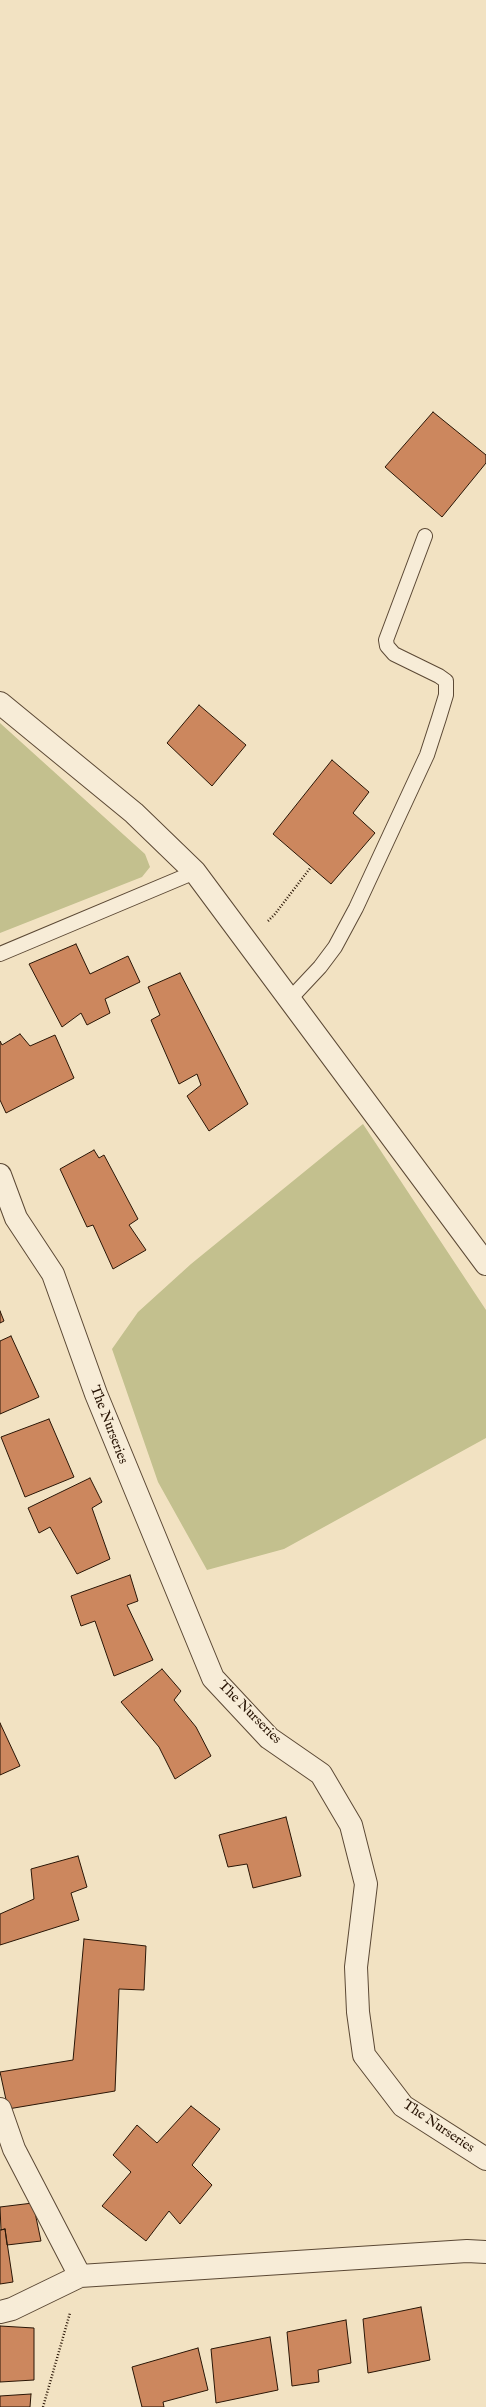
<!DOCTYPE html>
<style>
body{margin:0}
canvas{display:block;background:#f2e2c2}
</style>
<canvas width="486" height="2407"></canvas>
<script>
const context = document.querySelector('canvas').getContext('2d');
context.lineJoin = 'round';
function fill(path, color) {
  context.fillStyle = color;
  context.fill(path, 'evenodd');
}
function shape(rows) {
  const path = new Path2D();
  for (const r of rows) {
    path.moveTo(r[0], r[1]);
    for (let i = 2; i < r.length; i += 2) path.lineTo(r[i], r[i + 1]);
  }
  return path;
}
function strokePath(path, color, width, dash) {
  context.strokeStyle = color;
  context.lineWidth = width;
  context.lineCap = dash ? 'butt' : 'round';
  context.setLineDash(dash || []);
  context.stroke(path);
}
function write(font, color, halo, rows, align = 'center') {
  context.font = font + ' "IM FELL English",serif';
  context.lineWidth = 3;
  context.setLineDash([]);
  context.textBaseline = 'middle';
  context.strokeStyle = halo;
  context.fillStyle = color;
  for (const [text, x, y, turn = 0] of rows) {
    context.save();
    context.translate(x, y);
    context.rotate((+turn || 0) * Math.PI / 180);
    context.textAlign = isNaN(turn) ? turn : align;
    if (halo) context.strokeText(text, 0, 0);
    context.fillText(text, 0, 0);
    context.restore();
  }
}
const green = shape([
 [0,723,145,854,150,867,142,877,0,933],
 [363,1124,486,1310,486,1438,284,1549,207,1570,158,1482,112,1349,138,1312,191,1264]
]);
const building = shape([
 [433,412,486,455,486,463,442,517,385,467,433,412],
 [199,705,246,745,212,786,167,743,199,705],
 [332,760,369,792,353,813,375,833,331,884,273,834,332,760],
 [76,944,90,974,128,956,140,982,105,999,110,1013,87,1025,81,1013,62,1027,29,964,76,944],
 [180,973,248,1104,209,1131,187,1096,201,1085,197,1074,179,1084,151,1020,160,1015,148,987,180,973],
 [20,1034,30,1046,55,1035,74,1078,6,1113,0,1100,0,1041,2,1045,20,1034],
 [94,1150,99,1158,104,1155,138,1219,129,1225,146,1250,113,1269,93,1225,87,1227,60,1169,94,1150],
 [0,1311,4,1321,0,1323,0,1311],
 [11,1336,39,1397,0,1414,0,1341,11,1336],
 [49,1419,74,1477,25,1497,1,1437,49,1419],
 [90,1478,102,1502,92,1508,110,1559,77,1574,50,1527,39,1533,28,1508,90,1478],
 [130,1575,138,1601,127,1605,153,1660,114,1676,95,1621,81,1626,71,1596,130,1575],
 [162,1669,181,1691,174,1700,196,1727,211,1756,175,1779,159,1747,121,1702,162,1669],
 [0,1723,20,1766,0,1775,0,1723],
 [286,1817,301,1876,253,1888,247,1864,228,1867,219,1835,286,1817],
 [78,1856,87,1887,71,1893,79,1920,0,1945,0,1914,34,1899,31,1869,78,1856],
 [84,1939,146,1946,144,1990,119,1989,115,2091,8,2109,0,2072,73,2060,84,1939],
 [191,2106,220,2129,192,2165,212,2185,180,2224,169,2211,146,2241,102,2206,131,2172,113,2155,137,2125,157,2143,191,2106],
 [33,2203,41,2241,7,2245,5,2229,1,2230,0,2207,33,2203],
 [5,2229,13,2282,0,2284,0,2230,5,2229],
 [421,2307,430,2360,368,2373,363,2319,421,2307],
 [346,2320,351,2363,318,2370,319,2382,292,2386,287,2332,346,2320],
 [0,2326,34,2328,34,2380,0,2382,0,2326],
 [270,2337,278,2390,216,2403,211,2349,270,2337],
 [198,2348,208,2390,163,2402,164,2407,142,2407,132,2367,198,2348],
 [31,2394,30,2407,0,2407,0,2396,31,2394]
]);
const path = shape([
 [268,921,275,914,311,867],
 [43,2407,70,2313]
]);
const lane = shape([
 [0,954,195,872],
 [290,999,320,967,335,947,356,908,427,755,439,718,446,695,446,681,439,676,394,654,387,646,386,640,425,536]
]);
const street = shape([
 [0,703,134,813,195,872,486,1264],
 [0,1175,16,1218,53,1274,96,1394,213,1678,269,1738,321,1774,351,1825,366,1884,356,1967,358,2012,364,2055,403,2106,486,2159],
 [0,2109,14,2149,80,2276],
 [0,2312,12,2309,80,2276,467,2251,486,2252]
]);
const streetNames = [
 ["The Nurseries",108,1425,69],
 ["The Nurseries",249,1713,45],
 ["The Nurseries",438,2127,34]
];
fill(green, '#c3c08e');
fill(building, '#cc875e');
strokePath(building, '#2a1606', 1);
strokePath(lane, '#5c4935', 16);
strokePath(street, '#5c4935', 24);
strokePath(path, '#2a1606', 2.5, [1, 2]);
strokePath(lane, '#f7ecd7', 14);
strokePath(street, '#f7ecd7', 22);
write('14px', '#2a1606', '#f7ecd7', streetNames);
</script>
